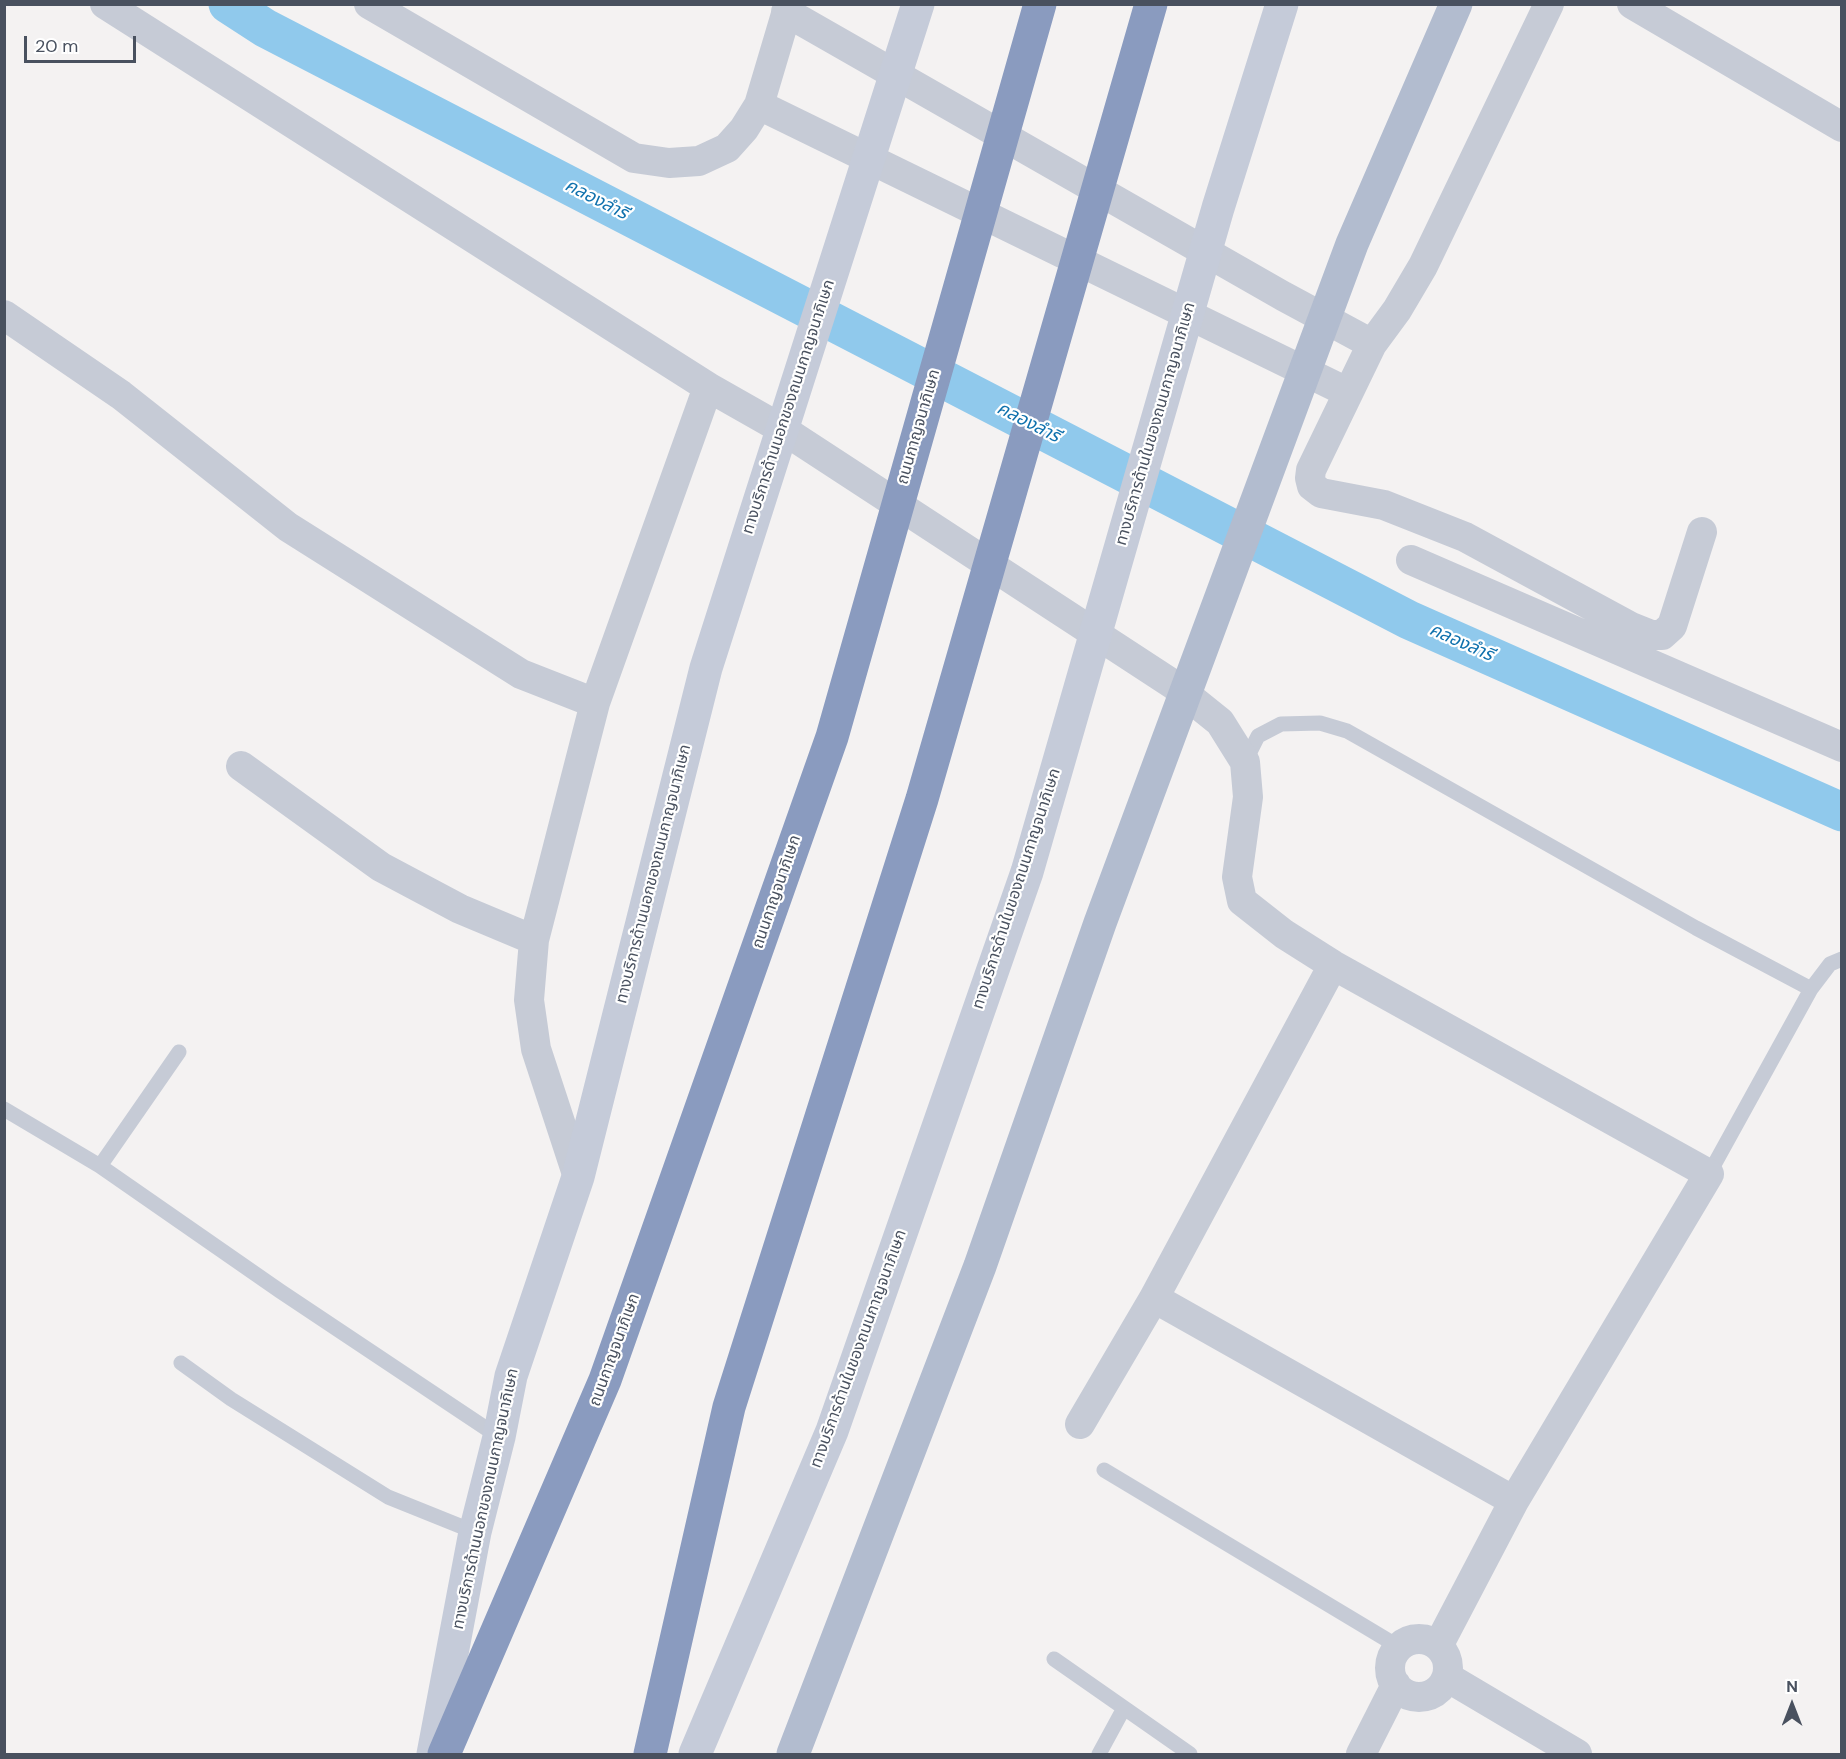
<!DOCTYPE html>
<meta charset="utf-8">
<style>
body{margin:0}
#map{position:relative;width:1846px;height:1759px;overflow:hidden;background:#f4f2f2;font-family:"DM Sans",sans-serif}
canvas{display:block}
.frame{position:absolute;inset:0;border:6px solid #49515f;pointer-events:none}
.north{position:absolute;left:1762px;top:1675px;width:60px;height:60px;-webkit-text-stroke:4px #fff;paint-order:stroke;rotate:0deg;font-size:16px;font-weight:700;line-height:24px;text-align:center;color:#49515f}
.north::after{content:'';display:block;margin:auto;width:21px;height:27px;background:#49515f;clip-path:polygon(50% 0,100% 100%,50% 72%,0 100%)}
.scale{position:absolute;left:24px;top:36px;width:112px;height:27px;box-sizing:border-box;border:3px solid #49515f;border-top:0;padding-left:8px;font-size:18px;line-height:21px;white-space:nowrap;color:#49515f;-webkit-text-stroke:4px #fff;paint-order:stroke}
</style>
<div id="map">
<canvas width="1846" height="1759"></canvas>
<div class="frame"></div>
<div class="north">N</div>
<div class="scale">20 m</div>
</div>
<script>
const context = document.querySelector('canvas').getContext('2d');
context.lineJoin = 'round';
function shape(rows) {
  const path = new Path2D();
  for (const r of rows) {
    if (r.length === 3) {
      path.moveTo(r[0] + r[2], r[1]);
      path.arc(r[0], r[1], r[2], 0, 2 * Math.PI);
      continue;
    }
    path.moveTo(r[0], r[1]);
    for (let i = 2; i < r.length; i += 2) path.lineTo(r[i], r[i + 1]);
  }
  return path;
}
function strokePath(path, color, width, dash) {
  context.strokeStyle = color;
  context.lineWidth = width;
  context.lineCap = dash ? 'butt' : 'round';
  context.setLineDash(dash || []);
  context.stroke(path);
}
function write(font, color, halo, rows, align = 'center') {
  context.font = font + ' "DM Sans","Noto Sans Thai",sans-serif';
  context.lineWidth = 4.5;
  context.setLineDash([]);
  context.textBaseline = 'middle';
  context.strokeStyle = halo;
  context.fillStyle = color;
  for (const [text, x, y, turn = 0] of rows) {
    context.save();
    context.translate(x, y);
    context.rotate((+turn || 0) * Math.PI / 180);
    context.textAlign = isNaN(turn) ? turn : align;
    if (halo) context.strokeText(text, 0, 0);
    context.fillText(text, 0, 0);
    context.restore();
  }
}
const canal = shape([
 [228,4,265,28,1409,620,1842,812]
]);
const lane = shape([
 [1245,762,1258,736,1281,724,1320,723,1347,731,1696,928,1811,989],
 [4,1109,100,1166,280,1291,499,1437],
 [100,1166,179,1052],
 [1709,1174,1811,989,1830,964,1842,959],
 [181,1363,231,1399,388,1497,475,1532],
 [1104,1470,1399,1647],
 [1054,1659,1190,1754],
 [1099,1754,1124,1708]
]);
const street = shape([
 [105,4,708,387],
 [369,4,634,158,669,163,699,161,727,148,744,129,759,105,789,4],
 [1549,4,1423,266,1397,310,1372,344,1311,470,1310,478,1312,486,1321,493,1384,505,1465,537,1631,627,1651,635,1662,635,1672,626,1702,532],
 [1632,4,1842,127],
 [786,12,1283,296,1372,344],
 [759,105,1347,392],
 [4,315,121,395,288,527,521,674,595,703],
 [1411,560,1842,747],
 [241,766,381,867,460,909,534,940],
 [578,1177,536,1049,529,1000,534,940,595,703,708,387,782,429,1174,685,1220,722,1245,762,1248,797,1237,877,1242,901,1284,934,1333,965,1709,1174,1514,1501,1438,1646],
 [1154,1298,1514,1501],
 [1080,1424,1154,1298,1333,965],
 [1419,1668,29],
 [1447,1677,1577,1754],
 [1361,1754,1396,1685]
]);
const secondary = shape([
 [433,1754,475,1532,499,1437,511,1376,578,1177,706,668,918,4],
 [695,1754,832,1431,1027,872,1218,208,1282,4]
]);
const primary = shape([
 [793,1754,980,1266,1100,923,1352,244,1456,4]
]);
const highway = shape([
 [444,1754,605,1380,832,737,1040,4],
 [650,1754,729,1407,922,799,1151,4]
]);
const streetNames = [
 ["ทางบริการด้านนอกของถนนกาญจนาภิเษก",789,407,-72],
 ["ทางบริการด้านในของถนนกาญจนาภิเษก",1156,424,-74],
 ["ถนนกาญจนาภิเษก",919,427,-74],
 ["ทางบริการด้านนอกของถนนกาญจนาภิเษก",654,874,-76],
 ["ทางบริการด้านในของถนนกาญจนาภิเษก",1017,889,-72],
 ["ถนนกาญจนาภิเษก",777,892,-71],
 ["ทางบริการด้านในของถนนกาญจนาภิเษก",859,1349,-70],
 ["ถนนกาญจนาภิเษก",615,1350,-70],
 ["ทางบริการด้านนอกของถนนกาญจนาภิเษก",486,1499,-78]
];
const waterNames = [
 ["คลองลำรี",596,200,27],
 ["คลองลำรี",1028,423,27],
 ["คลองลำรี",1461,643,24]
];
strokePath(canal, '#90c9ec', 39);
strokePath(lane, '#c6cbd6', 15);
strokePath(street, '#c6cbd6', 30);
strokePath(secondary, '#c5cbd9', 33);
strokePath(primary, '#b2bccf', 33);
strokePath(highway, '#8a9bbf', 33);
write('16px', '#49515f', '#fff', streetNames);
write('italic 18px', '#0f71ad', '#fff', waterNames);
</script>
